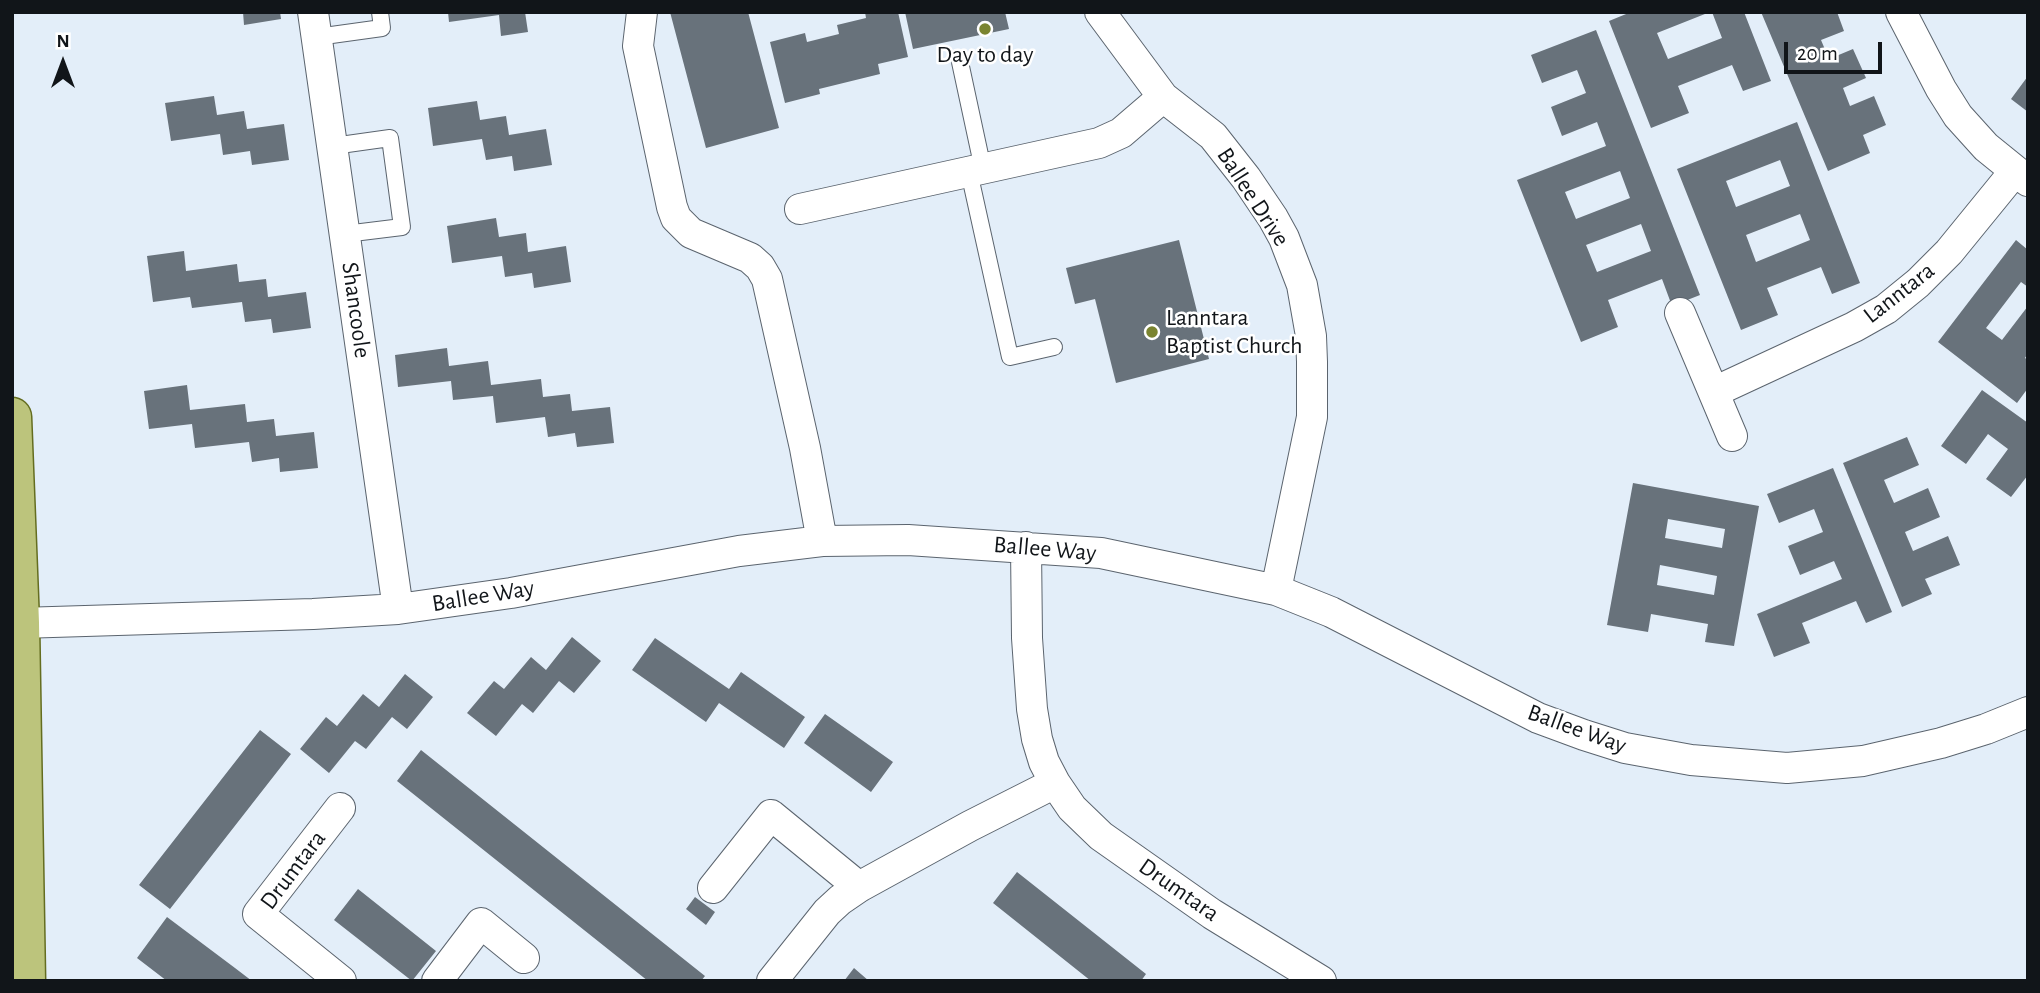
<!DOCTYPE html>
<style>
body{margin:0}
#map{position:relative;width:2040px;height:993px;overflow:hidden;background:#e3eef9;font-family:"Alegreya Sans",sans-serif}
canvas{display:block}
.frame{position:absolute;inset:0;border:14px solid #111519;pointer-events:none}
.north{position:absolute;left:28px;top:28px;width:70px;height:70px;-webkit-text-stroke:5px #fff;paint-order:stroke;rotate:0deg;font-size:19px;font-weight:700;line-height:28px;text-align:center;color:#111519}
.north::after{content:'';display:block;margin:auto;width:24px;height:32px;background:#111519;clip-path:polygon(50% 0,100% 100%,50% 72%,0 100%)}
.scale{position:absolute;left:1784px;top:42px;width:98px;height:32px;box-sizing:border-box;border:4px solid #111519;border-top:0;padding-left:9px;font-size:21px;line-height:24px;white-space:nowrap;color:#111519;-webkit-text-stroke:5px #fff;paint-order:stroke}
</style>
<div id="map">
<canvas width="2040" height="993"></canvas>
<div class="frame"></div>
<div class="north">N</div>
<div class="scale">20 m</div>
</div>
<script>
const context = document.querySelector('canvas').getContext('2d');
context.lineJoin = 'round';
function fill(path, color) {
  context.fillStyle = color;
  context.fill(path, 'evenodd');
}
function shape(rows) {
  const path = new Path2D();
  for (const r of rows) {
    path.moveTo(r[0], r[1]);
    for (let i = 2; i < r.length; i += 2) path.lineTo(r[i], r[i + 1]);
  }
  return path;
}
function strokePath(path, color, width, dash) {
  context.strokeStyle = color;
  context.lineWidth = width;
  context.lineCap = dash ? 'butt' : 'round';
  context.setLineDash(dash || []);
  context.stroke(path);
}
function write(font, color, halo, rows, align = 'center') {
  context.font = font + ' "Alegreya Sans",sans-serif';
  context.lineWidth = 5;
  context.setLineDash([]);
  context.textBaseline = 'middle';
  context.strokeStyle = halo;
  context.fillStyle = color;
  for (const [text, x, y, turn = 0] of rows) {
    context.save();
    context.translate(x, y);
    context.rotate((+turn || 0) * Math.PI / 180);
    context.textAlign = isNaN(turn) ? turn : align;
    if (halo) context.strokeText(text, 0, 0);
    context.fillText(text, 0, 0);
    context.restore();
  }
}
const building = shape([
 [243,12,280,12,281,19,244,25],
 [448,12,525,12,528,32,501,36,499,15,449,22],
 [670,12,748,12,779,128,706,148],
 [865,12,898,12,908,57,878,64,880,74,819,89,820,94,785,103,770,42,805,33,807,42,839,34,837,25,866,18],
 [905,12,1005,12,1009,29,913,49],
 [1631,12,1710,12,1657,33,1668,59,1722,38,1712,12,1744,12,1771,81,1743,91,1732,65,1678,86,1689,113,1651,128,1609,21],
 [1761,12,1837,12,1844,31,1821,40,1829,59,1853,49,1866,78,1843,88,1850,106,1874,96,1886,125,1863,135,1870,153,1828,171],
 [1596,30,1700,295,1672,306,1662,279,1608,300,1618,327,1581,342,1517,180,1606,146,1597,122,1562,136,1551,107,1586,93,1577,70,1542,83,1531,55],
 [1620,171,1630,198,1576,219,1565,192],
 [1641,224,1651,251,1597,272,1586,245],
 [2028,76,2028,112,2011,99],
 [214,96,217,115,244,111,247,129,284,124,289,160,252,165,250,151,223,155,220,134,171,141,165,103],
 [477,101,480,120,506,116,509,135,546,129,552,165,514,171,512,156,486,160,482,139,433,146,428,108],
 [1797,122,1860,283,1832,294,1821,267,1767,288,1778,315,1741,330,1677,169],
 [1780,160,1790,186,1736,207,1726,181],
 [1800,214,1810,240,1756,262,1746,235],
 [496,218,499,237,526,233,528,252,566,246,571,282,534,288,532,273,505,277,502,256,452,263,447,226],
 [1179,240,1209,359,1116,383,1095,299,1075,304,1066,268],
 [2016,240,2028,250,2028,287,2021,282,1986,328,2002,340,2028,306,2028,353,2025,358,2028,360,2028,388,2017,403,1938,342],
 [184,251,186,271,237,264,239,282,266,279,268,297,306,292,311,328,273,333,271,319,245,322,242,302,192,308,190,297,153,302,147,256],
 [447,348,449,366,488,361,491,385,541,379,543,397,570,394,572,411,610,407,614,443,577,447,575,433,548,437,545,417,496,423,493,396,453,400,451,381,398,387,395,355],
 [187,385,190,410,245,404,247,422,274,419,276,436,314,432,318,468,280,472,279,458,252,462,249,442,195,448,192,424,149,429,144,391],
 [1982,390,2028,423,2028,475,2011,497,1986,479,2008,449,1988,434,1966,464,1941,446],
 [1907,437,1919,465,1884,480,1894,503,1928,488,1940,517,1905,532,1913,551,1948,536,1960,565,1925,579,1932,594,1902,607,1843,463],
 [1833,468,1892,612,1866,623,1856,601,1802,623,1810,643,1774,657,1757,614,1842,579,1834,561,1800,575,1788,546,1823,532,1814,509,1779,523,1767,494],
 [1633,483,1759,506,1734,646,1705,642,1708,624,1651,614,1648,632,1607,625],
 [1668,519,1725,529,1722,548,1665,538],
 [1660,565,1717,576,1714,595,1657,585],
 [572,637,601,661,574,693,559,681,533,713,522,704,496,736,467,713,494,681,504,689,531,657,546,670],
 [655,638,729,689,741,672,805,717,784,748,719,703,706,722,632,670],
 [405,674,433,697,407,729,392,717,366,749,355,741,329,773,300,749,326,717,337,726,363,694,379,707],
 [825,714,893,762,871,792,804,743],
 [260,730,291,754,170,909,139,885],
 [421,750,705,976,701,981,648,981,397,781],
 [1017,872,1146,974,1141,981,1091,981,993,903],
 [358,889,436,951,412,981,334,920],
 [695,897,715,912,706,925,686,909],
 [167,917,235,968,252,981,167,981,137,958],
 [854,968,869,981,844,981]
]);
const service = shape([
 [317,37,382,28,380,12],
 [960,62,983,169],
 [333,146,390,138,402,227,345,234],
 [969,172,1010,357,1054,347]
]);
const minor = shape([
 [313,12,398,609],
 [642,12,638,46,672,207,676,218,691,233,750,258,760,267,767,279,805,448,822,541],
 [1100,12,1163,97,1213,136,1246,178,1273,218,1284,238,1302,285,1311,336,1312,362,1312,417,1276,590],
 [1901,12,1941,89,1958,116,1986,147,2028,181],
 [800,209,1099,143,1121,133,1163,97],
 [1680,313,1732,436],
 [1714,392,1854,327,1886,309,1918,283,1949,252,2015,171],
 [1026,547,1027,638,1032,709,1037,739,1044,762,1055,783,1072,808,1101,836,1212,914,1321,981],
 [20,623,313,614,398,609,511,593,739,551,822,541,908,540,1101,553,1276,590,1331,612,1538,718,1584,735,1625,748,1691,760,1787,768,1863,761,1941,743,1986,729,2028,712],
 [340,808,258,914,341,981],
 [713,888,771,815,859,887],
 [437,981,481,923,524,958],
 [772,981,827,912,840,900,859,887,970,826,1055,783]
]);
const primary = shape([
 [12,417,20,623,26,981]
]);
const markers = [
 [985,29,7,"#7a8430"],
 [1152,332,7,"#7a8430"]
];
const poiNames = [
 ["Day to day",985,55],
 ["Lanntara",1166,318,"left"],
 ["Baptist Church",1166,346,"left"]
];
const streetNames = [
 ["Ballee Drive",1253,197,57],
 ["Lanntara",1899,293,-38],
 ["Shancoole",356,310,82],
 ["Ballee Way",1045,549,5],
 ["Ballee Way",483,596,-9],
 ["Ballee Way",1577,729,20],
 ["Drumtara",293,870,-53],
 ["Drumtara",1179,890,35]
];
fill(building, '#68727b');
strokePath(service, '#5b646e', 18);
strokePath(minor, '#5b646e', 32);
strokePath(primary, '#646d20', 41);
strokePath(service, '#fff', 16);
strokePath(minor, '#fff', 30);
strokePath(primary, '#bcc47c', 38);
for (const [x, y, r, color] of markers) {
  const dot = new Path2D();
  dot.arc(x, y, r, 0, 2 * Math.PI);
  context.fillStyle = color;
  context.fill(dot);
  strokePath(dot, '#fff', 2.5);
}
write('24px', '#111519', '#fff', poiNames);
write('24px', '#111519', '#fff', streetNames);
</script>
